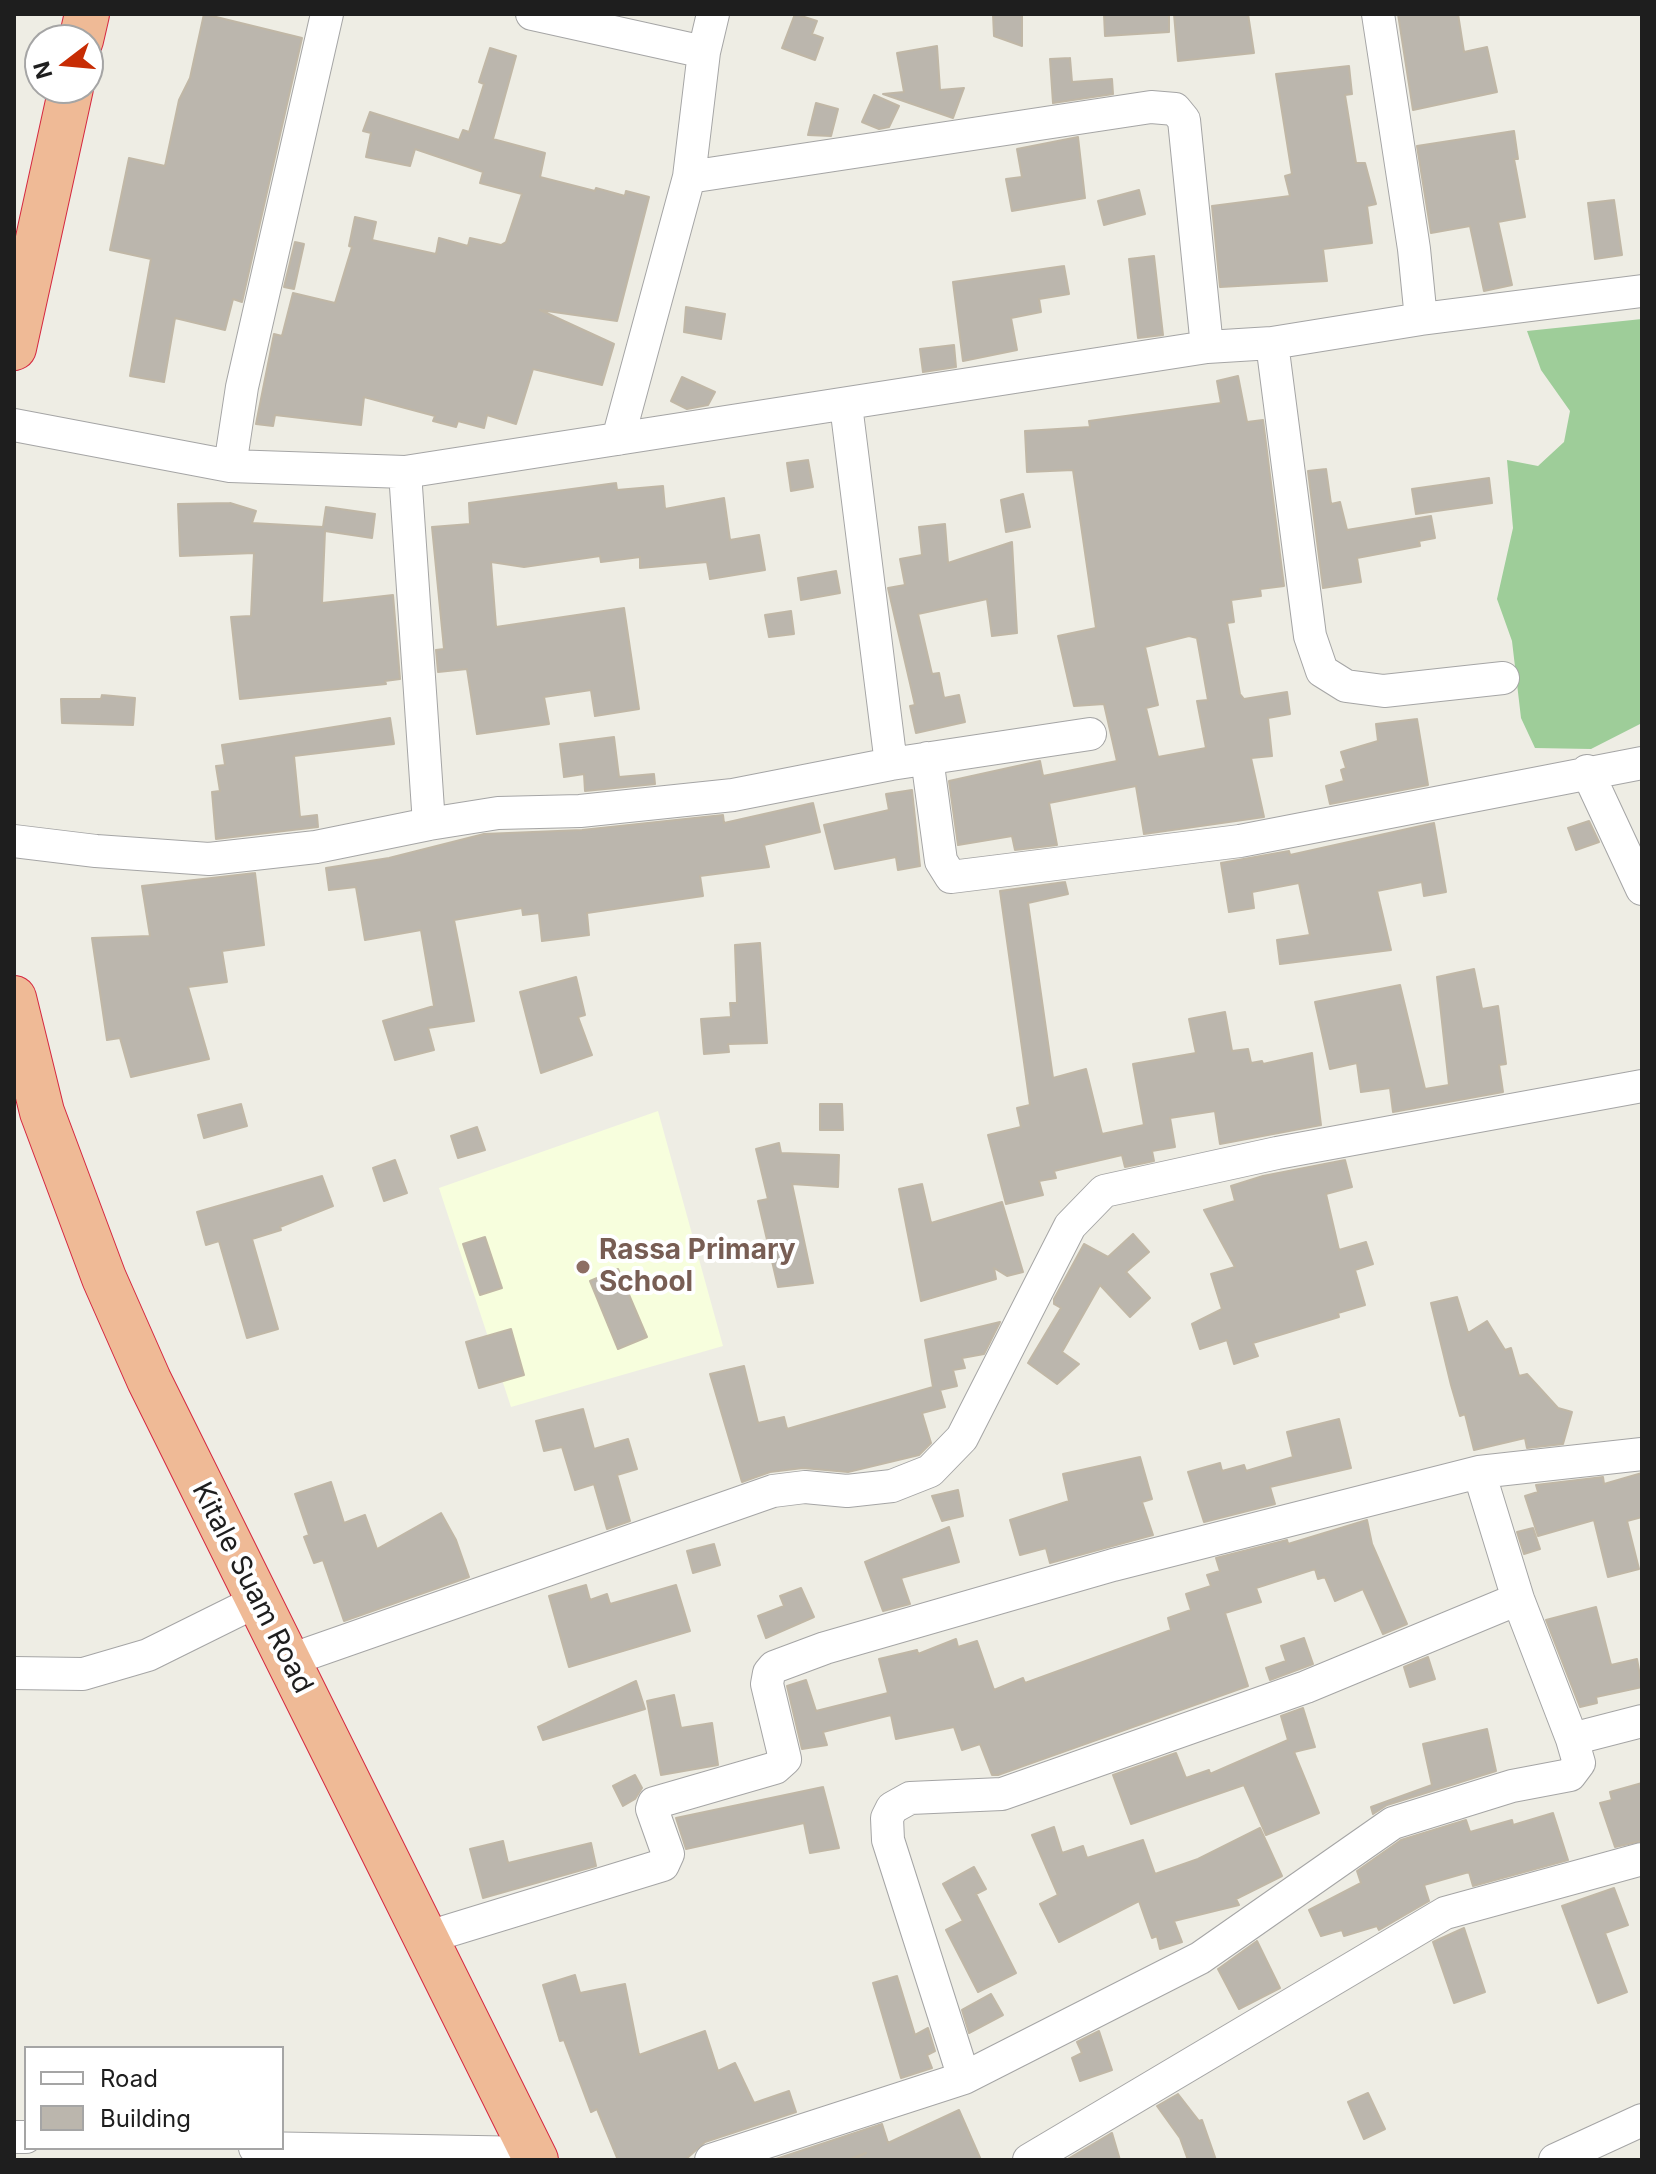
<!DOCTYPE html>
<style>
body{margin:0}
#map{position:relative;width:1656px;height:2174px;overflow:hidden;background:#eeede4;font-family:Inter,sans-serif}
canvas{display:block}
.frame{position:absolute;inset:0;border:16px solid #1e1e1e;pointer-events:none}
.legend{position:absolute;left:24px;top:2046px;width:260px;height:104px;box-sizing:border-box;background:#fff;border:2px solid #a5a5a5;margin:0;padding:10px 14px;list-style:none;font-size:24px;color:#1e1e1e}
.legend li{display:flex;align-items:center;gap:16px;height:40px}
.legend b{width:40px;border:2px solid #a5a5a5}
.north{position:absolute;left:24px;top:24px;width:80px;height:80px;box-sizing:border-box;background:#fff;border:2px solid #a5a5a5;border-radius:50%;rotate:254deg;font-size:22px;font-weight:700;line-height:32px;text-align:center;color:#1e1e1e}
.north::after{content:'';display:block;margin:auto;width:28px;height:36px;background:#c72c04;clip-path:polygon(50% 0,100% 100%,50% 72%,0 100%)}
</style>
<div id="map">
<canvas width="1656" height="2174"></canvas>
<div class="frame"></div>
<ul class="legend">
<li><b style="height:10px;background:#fff"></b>Road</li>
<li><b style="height:22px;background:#bbb6ad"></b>Building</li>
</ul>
<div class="north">N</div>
</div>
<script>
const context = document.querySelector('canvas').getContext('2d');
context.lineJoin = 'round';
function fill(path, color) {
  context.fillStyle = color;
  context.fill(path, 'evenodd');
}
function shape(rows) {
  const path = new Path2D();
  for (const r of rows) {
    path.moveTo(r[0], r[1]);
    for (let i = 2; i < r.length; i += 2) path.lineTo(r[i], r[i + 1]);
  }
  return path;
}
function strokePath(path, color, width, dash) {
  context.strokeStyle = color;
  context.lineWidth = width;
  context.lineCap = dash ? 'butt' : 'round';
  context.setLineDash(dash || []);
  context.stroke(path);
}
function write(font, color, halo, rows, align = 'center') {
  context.font = font + ' Inter,sans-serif';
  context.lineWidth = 8;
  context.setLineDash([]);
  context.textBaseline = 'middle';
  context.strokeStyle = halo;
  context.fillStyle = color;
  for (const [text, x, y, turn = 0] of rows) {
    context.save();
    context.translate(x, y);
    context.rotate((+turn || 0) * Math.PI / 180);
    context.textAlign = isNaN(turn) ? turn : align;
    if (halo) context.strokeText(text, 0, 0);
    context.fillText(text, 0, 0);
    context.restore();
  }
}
const education = shape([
 [658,1111,723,1346,511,1407,439,1188]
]);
const forest = shape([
 [1642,319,1642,723,1591,749,1535,748,1521,718,1512,641,1497,599,1513,528,1507,460,1538,466,1564,442,1570,411,1541,370,1527,331]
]);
const building = shape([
 [204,14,302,38,242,302,233,299,225,330,175,318,164,382,130,376,151,259,110,250,129,158,165,166,179,100,190,78,204,14],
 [795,14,817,21,812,34,823,38,815,60,782,48,795,14],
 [993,14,1022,14,1022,46,994,36,993,14],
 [1104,14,1169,14,1169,32,1105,36,1104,14],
 [1174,14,1248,14,1254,53,1178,61,1174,14],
 [1398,14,1458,14,1464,52,1487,47,1497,92,1413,110,1398,14],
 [937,46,940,90,964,88,953,118,883,94,904,92,897,53,937,46],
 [490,48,516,56,493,139,545,153,540,177,595,191,596,188,625,196,626,191,649,197,617,321,540,310,614,344,602,385,533,369,516,424,487,415,484,428,458,421,456,427,433,421,435,416,364,397,361,425,275,415,273,426,256,424,274,334,282,336,293,293,335,303,352,247,349,246,355,217,376,222,372,240,436,254,439,238,468,246,470,238,501,245,506,242,522,194,480,183,483,172,415,149,410,166,366,157,371,133,363,131,370,112,459,140,463,130,469,132,484,84,479,82,490,48],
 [1070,58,1072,82,1112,79,1113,94,1053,103,1050,59,1070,58],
 [1349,66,1352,94,1345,95,1356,163,1365,163,1376,204,1367,206,1372,243,1323,249,1327,281,1220,287,1212,206,1290,196,1285,176,1292,174,1276,74,1349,66],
 [874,95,899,106,889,127,879,129,862,122,874,95],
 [816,103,838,109,831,136,808,135,816,103],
 [1514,131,1518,159,1514,159,1525,217,1498,222,1512,285,1484,291,1470,226,1431,233,1417,146,1514,131],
 [1078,137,1085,198,1012,211,1006,179,1022,177,1017,149,1078,137],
 [1139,190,1145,214,1104,225,1098,201,1139,190],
 [1614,200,1622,255,1595,259,1588,203,1614,200],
 [295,242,304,244,294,289,284,287,295,242],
 [1154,256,1163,335,1138,338,1129,259,1154,256],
 [1064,266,1069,294,1039,299,1041,312,1011,318,1017,350,963,361,953,282,1064,266],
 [686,307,725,314,721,339,684,332,686,307],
 [954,345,956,367,923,372,920,349,954,345],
 [1238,376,1247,422,1263,420,1284,586,1260,589,1261,596,1231,600,1234,622,1227,623,1240,694,1244,699,1287,692,1290,714,1268,718,1272,756,1251,758,1264,817,1144,834,1136,786,1049,803,1057,845,1015,850,1012,836,958,845,949,781,1040,761,1043,776,1117,761,1104,704,1074,706,1058,636,1096,628,1073,470,1027,472,1025,431,1090,427,1089,421,1221,403,1217,381,1238,376],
 [1189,636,1197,638,1208,700,1197,701,1206,748,1158,757,1146,708,1158,705,1145,647,1189,636],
 [682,377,715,392,708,405,687,409,671,401,682,377],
 [808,460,813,487,791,491,787,463,808,460],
 [1326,469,1331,504,1340,502,1347,530,1431,516,1435,538,1419,541,1420,546,1357,558,1361,582,1323,588,1308,471,1326,469],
 [1489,478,1492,503,1416,514,1412,489,1489,478],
 [616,483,617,490,663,486,665,509,724,498,730,540,759,535,765,570,710,579,707,562,640,568,640,557,601,562,600,556,524,567,491,562,496,627,624,608,639,709,595,716,591,690,544,697,549,724,477,734,467,669,438,672,436,650,444,649,432,527,470,524,469,503,616,483],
 [1023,494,1030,527,1006,532,1001,500,1023,494],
 [230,503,256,511,252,523,323,527,326,507,375,514,372,538,325,531,322,603,393,595,400,679,385,681,386,684,240,699,231,617,251,616,254,553,180,556,178,504,230,503],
 [945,524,948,563,1012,542,1017,633,992,636,987,599,918,614,932,674,939,673,944,698,959,695,965,722,916,733,910,706,915,705,888,588,905,585,900,559,922,555,919,527,945,524],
 [836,571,840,593,801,600,798,578,836,571],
 [791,611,794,634,769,637,765,615,791,611],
 [102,695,135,698,133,725,62,723,61,699,101,699,102,695],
 [390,718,394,744,294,756,300,817,317,815,318,827,216,839,212,792,220,791,216,766,225,765,222,745,390,718],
 [1417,719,1428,785,1330,804,1326,786,1344,781,1341,770,1346,768,1341,752,1378,741,1376,724,1417,719],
 [614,737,619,777,654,774,655,784,585,791,584,774,564,777,560,744,614,737],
 [912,790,920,866,898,870,896,857,835,869,824,825,889,810,886,794,912,790],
 [813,803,820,832,764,845,769,867,700,876,703,896,587,913,589,935,542,941,539,913,523,915,522,908,454,920,474,1021,428,1028,434,1050,395,1060,383,1021,434,1006,421,930,365,940,356,887,329,890,326,868,389,858,484,834,582,830,723,815,724,823,813,803],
 [1589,821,1599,842,1576,850,1568,828,1589,821],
 [1434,823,1446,892,1424,896,1422,882,1377,891,1391,950,1280,964,1277,940,1310,935,1299,883,1252,892,1254,908,1229,912,1221,863,1289,851,1290,855,1434,823],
 [255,873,264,945,222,951,227,982,188,987,209,1059,131,1077,120,1038,107,1040,92,938,150,936,142,886,255,873],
 [1065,882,1068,894,1028,903,1053,1078,1086,1069,1102,1134,1144,1125,1133,1064,1196,1053,1189,1019,1225,1012,1232,1051,1248,1049,1251,1063,1262,1061,1263,1064,1312,1053,1321,1125,1220,1144,1215,1111,1170,1118,1175,1147,1152,1151,1154,1161,1125,1167,1122,1155,1054,1171,1056,1178,1039,1181,1043,1195,1006,1204,988,1135,1021,1127,1017,1108,1030,1105,1000,891,1065,882],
 [760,943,767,1043,728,1044,729,1052,704,1054,701,1019,731,1017,730,1003,737,1003,735,945,760,943],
 [1474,969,1482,1009,1498,1006,1506,1064,1499,1065,1503,1092,1393,1112,1390,1088,1361,1092,1357,1063,1330,1069,1315,1002,1400,985,1425,1089,1449,1085,1437,977,1474,969],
 [576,977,585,1015,578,1017,592,1055,541,1073,520,992,576,977],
 [241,1104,247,1126,204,1138,198,1115,241,1104],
 [820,1104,842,1104,843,1130,820,1130,820,1104],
 [477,1127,485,1150,458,1158,451,1136,477,1127],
 [779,1143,781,1153,839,1155,838,1187,792,1184,813,1283,778,1287,758,1201,768,1199,756,1149,779,1143],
 [395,1160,407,1193,384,1201,373,1168,395,1160],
 [1345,1160,1352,1187,1326,1194,1339,1250,1366,1242,1373,1264,1355,1270,1365,1305,1338,1313,1339,1317,1253,1343,1258,1356,1234,1364,1227,1340,1200,1349,1192,1324,1222,1309,1211,1274,1235,1267,1204,1210,1235,1201,1231,1186,1263,1176,1345,1160],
 [322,1176,333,1206,280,1227,281,1230,252,1239,278,1329,247,1338,219,1241,206,1245,197,1212,322,1176],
 [922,1184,931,1223,1002,1202,1023,1272,1007,1276,994,1268,996,1279,921,1301,899,1189,922,1184],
 [1133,1234,1149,1252,1126,1272,1150,1298,1130,1317,1100,1285,1062,1352,1079,1364,1057,1384,1028,1363,1061,1308,1054,1304,1054,1299,1084,1244,1108,1257,1133,1234],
 [485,1237,502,1288,480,1295,463,1244,485,1237],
 [618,1269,647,1337,618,1349,590,1281,618,1269],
 [1457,1297,1468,1333,1487,1321,1505,1350,1511,1348,1519,1376,1527,1374,1558,1408,1572,1412,1563,1444,1527,1448,1525,1438,1474,1450,1465,1414,1460,1416,1451,1385,1431,1303,1457,1297],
 [1000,1322,984,1354,962,1358,965,1368,953,1370,957,1386,940,1390,945,1407,922,1413,931,1443,919,1455,848,1472,803,1468,770,1472,742,1482,710,1374,744,1366,758,1423,784,1417,787,1429,933,1387,925,1340,1000,1322],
 [511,1329,524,1375,479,1388,466,1342,511,1329],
 [583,1409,594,1449,628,1439,637,1469,617,1475,630,1521,607,1529,594,1484,575,1490,562,1447,544,1451,536,1421,583,1409],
 [1339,1419,1351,1468,1270,1487,1275,1504,1204,1522,1188,1472,1220,1463,1222,1471,1244,1465,1246,1471,1293,1457,1287,1432,1339,1419],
 [1140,1457,1152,1499,1142,1502,1153,1535,1050,1563,1046,1548,1020,1555,1010,1520,1069,1501,1063,1474,1140,1457],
 [1642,1473,1642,1517,1627,1521,1639,1569,1608,1577,1594,1520,1538,1536,1525,1496,1538,1492,1536,1485,1603,1477,1604,1484,1642,1473],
 [331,1482,344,1523,365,1515,377,1549,441,1513,456,1540,469,1577,344,1621,323,1560,314,1563,304,1537,309,1535,295,1494,331,1482],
 [958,1490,963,1516,942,1521,932,1496,958,1490],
 [1367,1520,1372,1544,1407,1624,1383,1634,1363,1589,1335,1601,1325,1577,1318,1579,1315,1569,1256,1588,1261,1602,1225,1613,1248,1686,998,1775,992,1775,980,1744,962,1750,954,1727,896,1739,891,1715,823,1732,827,1745,802,1749,787,1686,806,1680,816,1711,888,1693,879,1659,917,1650,918,1654,956,1639,958,1647,977,1641,994,1690,1023,1678,1025,1683,1171,1630,1168,1618,1191,1610,1186,1594,1211,1586,1207,1575,1220,1571,1216,1558,1287,1540,1288,1544,1367,1520],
 [949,1527,959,1562,901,1578,910,1604,883,1611,865,1562,949,1527],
 [1533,1528,1540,1549,1524,1554,1517,1532,1533,1528],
 [714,1544,720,1565,693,1573,687,1551,714,1544],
 [586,1585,590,1600,607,1594,610,1604,676,1585,690,1631,569,1667,549,1596,586,1585],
 [801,1588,814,1617,766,1638,758,1616,784,1606,780,1596,801,1588],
 [1596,1607,1611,1665,1637,1659,1642,1687,1596,1697,1597,1703,1580,1707,1546,1620,1596,1607],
 [1304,1638,1313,1664,1270,1680,1266,1668,1286,1661,1281,1646,1304,1638],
 [1428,1657,1435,1679,1410,1687,1404,1667,1428,1657],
 [636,1681,645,1709,543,1740,538,1727,636,1681],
 [674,1695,681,1728,712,1723,718,1765,661,1775,647,1701,674,1695],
 [1303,1708,1315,1747,1294,1752,1319,1813,1266,1835,1244,1785,1131,1824,1113,1775,1176,1753,1186,1778,1209,1770,1210,1774,1288,1740,1281,1716,1303,1708],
 [1487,1729,1496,1771,1387,1805,1373,1814,1371,1807,1432,1785,1423,1744,1487,1729],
 [635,1775,642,1788,635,1799,623,1806,613,1786,635,1775],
 [1642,1783,1642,1841,1615,1847,1600,1803,1612,1800,1610,1792,1642,1783],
 [823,1787,839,1848,810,1853,804,1823,686,1849,676,1818,823,1787],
 [1553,1813,1568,1860,1473,1886,1469,1872,1424,1885,1429,1901,1379,1930,1377,1926,1344,1936,1342,1930,1321,1936,1309,1910,1361,1883,1357,1871,1401,1840,1466,1820,1470,1832,1512,1820,1513,1825,1553,1813],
 [1054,1827,1062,1853,1083,1846,1087,1858,1143,1840,1155,1874,1198,1859,1260,1828,1282,1876,1236,1899,1239,1905,1174,1921,1182,1942,1160,1949,1157,1936,1152,1938,1139,1901,1059,1942,1040,1904,1058,1895,1032,1835,1054,1827],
 [503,1841,508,1863,591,1843,596,1866,483,1898,470,1849,503,1841],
 [974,1867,986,1889,976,1894,1016,1973,978,1992,946,1930,963,1921,943,1884,974,1867],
 [1614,1888,1628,1925,1605,1933,1627,1992,1598,2003,1562,1906,1614,1888],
 [1464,1928,1485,1992,1454,2003,1433,1942,1464,1928],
 [1257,1941,1280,1988,1239,2009,1218,1969,1257,1941],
 [575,1975,580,1993,625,1984,639,2055,705,2031,718,2071,735,2063,754,2103,789,2091,796,2112,705,2142,685,2160,618,2160,597,2109,591,2112,564,2040,560,2041,543,1985,575,1975],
 [897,1976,915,2035,928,2028,935,2051,927,2055,932,2068,901,2078,873,1983,897,1976],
 [991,1994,1003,2015,969,2033,962,2010,991,1994],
 [1099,2031,1112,2070,1080,2081,1072,2058,1082,2053,1077,2042,1099,2031],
 [1368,2093,1385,2129,1364,2139,1348,2102,1368,2093],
 [1178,2094,1199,2121,1202,2120,1216,2160,1188,2160,1180,2138,1157,2106,1178,2094],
 [959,2110,981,2160,851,2160,866,2153,848,2160,773,2160,882,2124,888,2143,959,2110],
 [1112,2133,1120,2160,1066,2160,1110,2134,1112,2133]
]);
const minor = shape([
 [532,14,704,52],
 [689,177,1151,107,1175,109,1184,120,1207,347],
 [1421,319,1642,291],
 [1272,343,1421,319,1414,249,1378,14],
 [846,405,891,764],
 [14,425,230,466,405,472,1207,347,1272,343,1310,636,1322,671,1346,686,1384,691,1503,678],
 [618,439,689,177,704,52,713,14],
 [230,466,242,387,327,14],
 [927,758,941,861,951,877,1240,841,1642,763],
 [1587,771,1642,889],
 [429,824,498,813,580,811,733,795,891,764,1090,734],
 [14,841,96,851,209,859,316,847,429,824,405,472],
 [1479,1472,1518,1599,1572,1739],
 [287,1661,773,1491,805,1487,847,1491,892,1486,930,1471,962,1438,1070,1226,1104,1191,1277,1153,1642,1086],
 [14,1673,83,1674,148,1655,257,1601],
 [425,1938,663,1865,668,1854,652,1809,654,1803,775,1768,785,1759,767,1684,769,1673,774,1667,825,1648,1113,1565,1479,1472,1642,1454],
 [964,2078,888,1840,887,1818,892,1808,910,1798,1002,1794,1306,1687,1518,1599],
 [14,2137,26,2137],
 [255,2148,532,2153],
 [711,2160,964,2078,1200,1958,1393,1823,1512,1786,1570,1775,1579,1763,1572,1739,1642,1721],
 [1029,2160,1445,1913,1642,1859],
 [1555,2160,1642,2120]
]);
const trunk = shape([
 [81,40,87,14],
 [14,348,71,88],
 [14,998,42,1112,104,1278,149,1380,536,2160]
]);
const markers = [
 [583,1267,8,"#8d6e63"]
];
const educationNames = [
 ["Rassa Primary",599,1251],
 ["School",599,1283]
];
const streetNames = [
 ["Kitale Suam Road",252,1588,63]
];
fill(education, '#f7fedd');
fill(forest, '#9ecd99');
fill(building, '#bbb6ad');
strokePath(building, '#c0b7a6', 2);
strokePath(minor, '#a5a5a5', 34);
strokePath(trunk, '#d52840', 46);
strokePath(minor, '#fff', 32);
strokePath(trunk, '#efba96', 44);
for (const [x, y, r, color] of markers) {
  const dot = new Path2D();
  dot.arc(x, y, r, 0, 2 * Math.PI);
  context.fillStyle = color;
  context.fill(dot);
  strokePath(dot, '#fff', 3);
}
write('bold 28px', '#785e54', '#fff', educationNames, 'left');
write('28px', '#1e1e1e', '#fff', streetNames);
</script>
